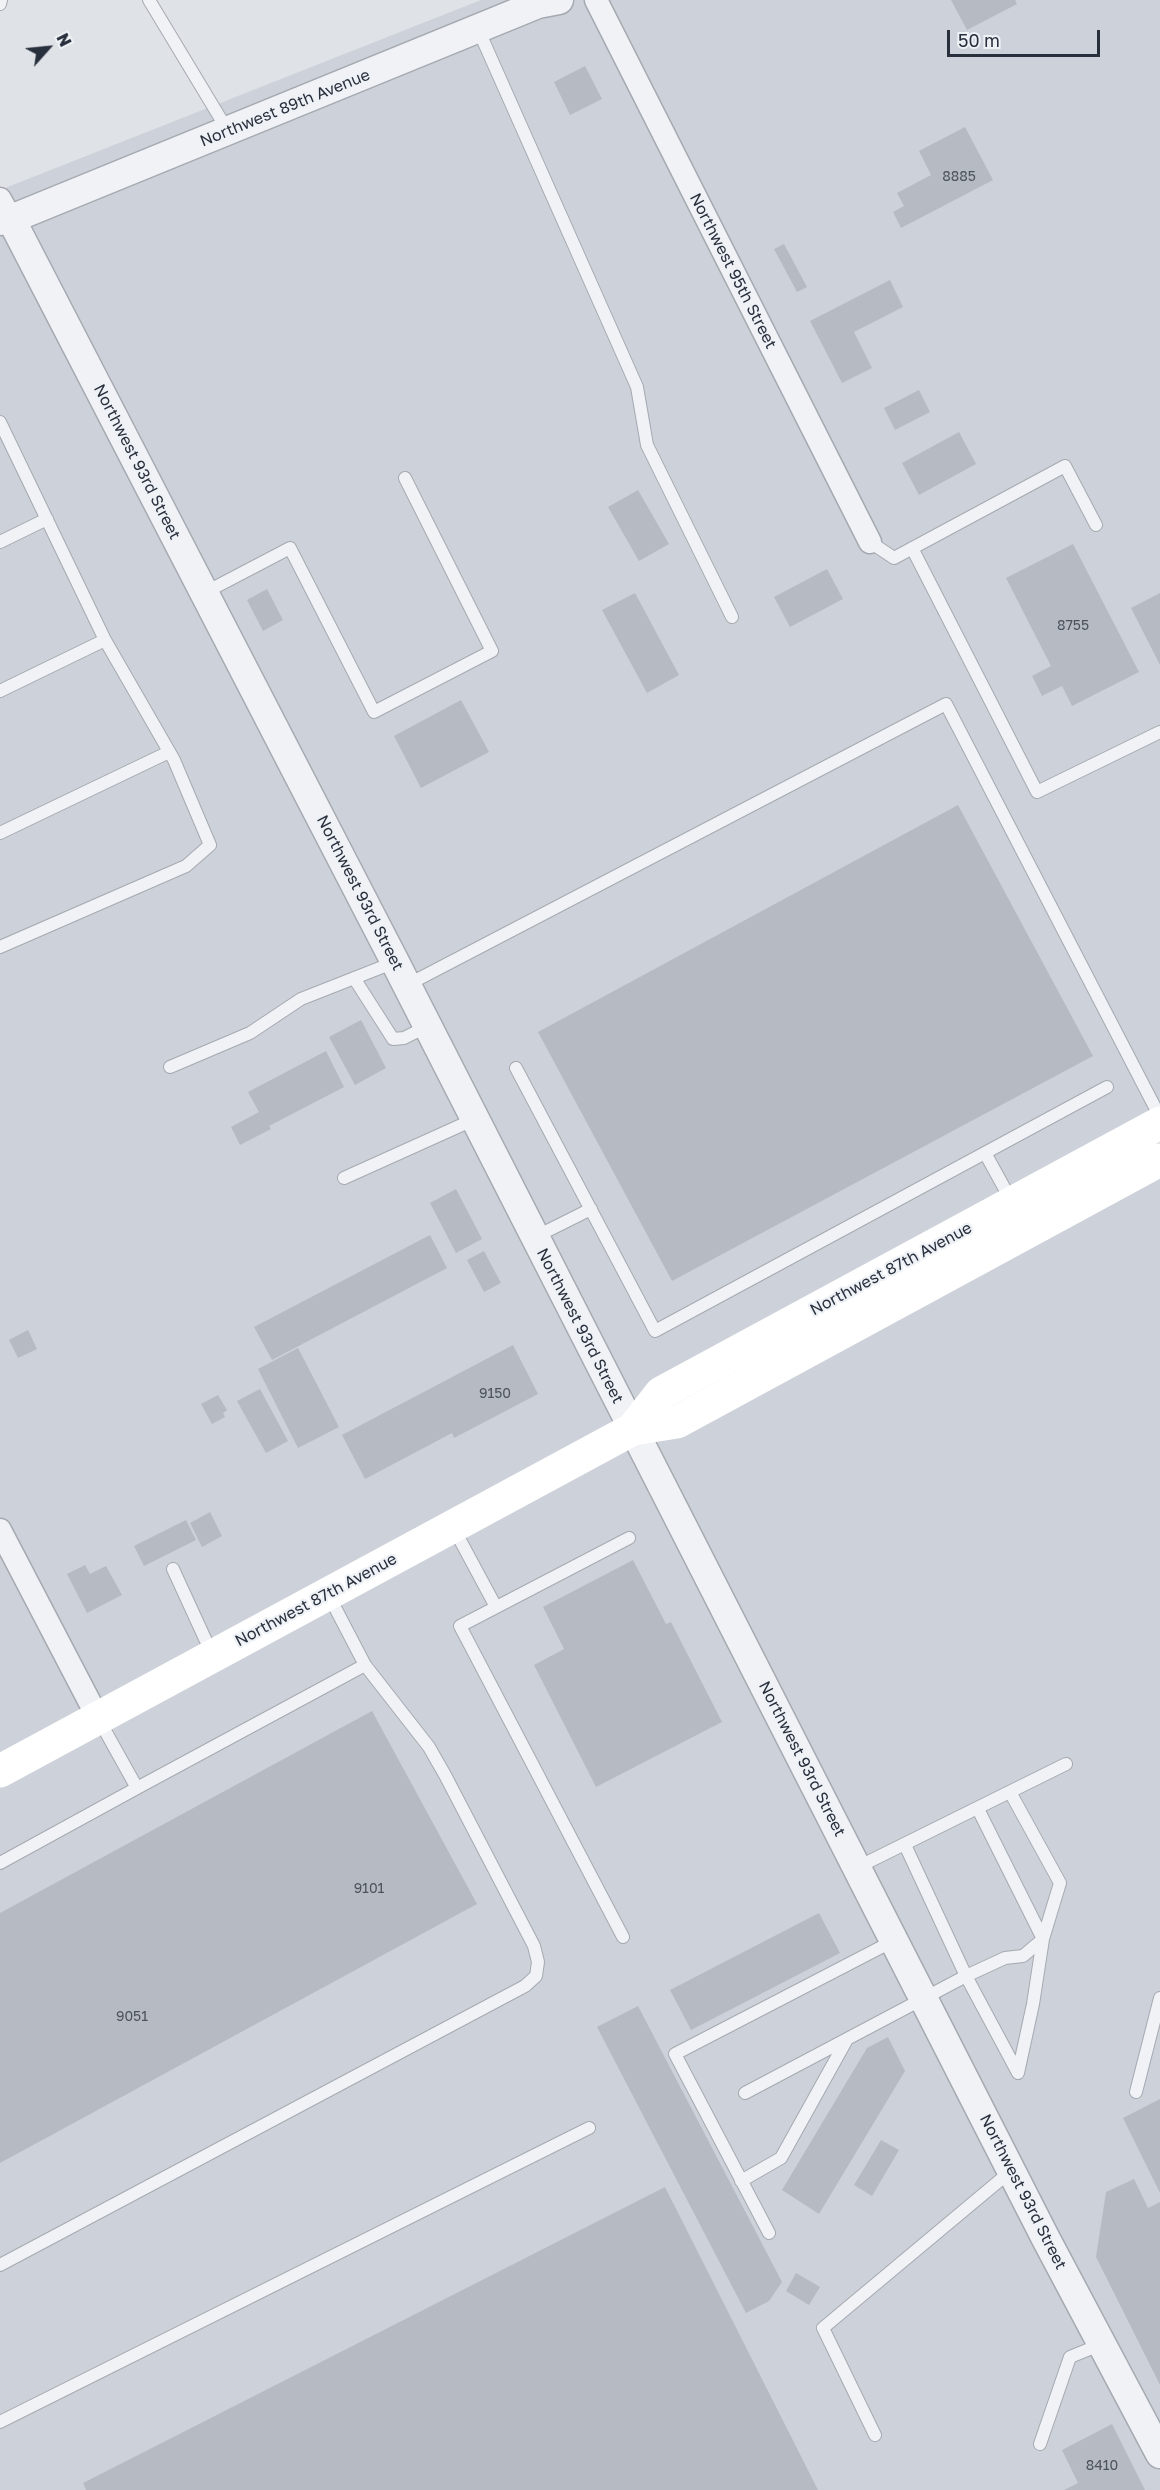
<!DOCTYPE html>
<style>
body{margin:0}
#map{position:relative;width:1160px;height:2490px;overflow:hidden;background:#dfe2e7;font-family:"Golos Text",sans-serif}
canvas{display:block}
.north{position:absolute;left:18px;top:18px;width:60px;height:60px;-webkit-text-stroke:4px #eef1f5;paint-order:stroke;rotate:63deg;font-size:16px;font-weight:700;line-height:24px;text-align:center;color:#29303d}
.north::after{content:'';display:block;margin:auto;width:21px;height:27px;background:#29303d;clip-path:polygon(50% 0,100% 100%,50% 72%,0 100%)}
.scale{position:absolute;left:947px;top:30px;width:153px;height:27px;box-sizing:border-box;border:3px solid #29303d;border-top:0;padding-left:8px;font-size:18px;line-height:21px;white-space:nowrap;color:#29303d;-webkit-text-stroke:4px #eef1f5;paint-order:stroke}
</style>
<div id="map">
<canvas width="1160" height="2490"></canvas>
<div class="north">N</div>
<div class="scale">50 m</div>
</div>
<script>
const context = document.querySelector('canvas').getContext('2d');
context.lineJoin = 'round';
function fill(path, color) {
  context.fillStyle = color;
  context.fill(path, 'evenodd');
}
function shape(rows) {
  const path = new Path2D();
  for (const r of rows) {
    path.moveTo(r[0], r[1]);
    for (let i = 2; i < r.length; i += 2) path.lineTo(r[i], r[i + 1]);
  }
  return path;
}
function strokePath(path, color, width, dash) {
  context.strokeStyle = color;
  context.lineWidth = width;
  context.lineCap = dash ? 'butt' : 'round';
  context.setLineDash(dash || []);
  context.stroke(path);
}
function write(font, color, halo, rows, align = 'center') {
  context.font = font + ' "Golos Text",sans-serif';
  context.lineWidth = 4.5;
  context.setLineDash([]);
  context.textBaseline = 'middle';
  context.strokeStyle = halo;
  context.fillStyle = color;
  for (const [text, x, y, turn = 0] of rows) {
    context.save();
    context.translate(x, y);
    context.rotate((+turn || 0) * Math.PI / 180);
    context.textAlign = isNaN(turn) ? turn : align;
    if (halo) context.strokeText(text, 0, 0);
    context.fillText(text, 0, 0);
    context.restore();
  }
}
const built = shape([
 [481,0,1160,0,1160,2490,0,2490,0,190]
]);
const building = shape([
 [951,0,1015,0,1017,4,967,30],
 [585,66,602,99,570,115,554,82],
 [965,127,993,180,901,228,893,212,904,206,897,193,931,175,919,151],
 [784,244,807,287,797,292,774,249],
 [890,280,903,307,854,332,872,368,842,383,810,321],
 [919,390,930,412,895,430,884,408],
 [959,432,976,464,919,495,902,463],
 [638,490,669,544,639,561,608,507],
 [1073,544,1139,672,1072,706,1062,686,1042,696,1032,676,1051,666,1006,578],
 [827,569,843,599,790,627,774,597],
 [267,589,283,620,263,631,247,600],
 [635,593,679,675,647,693,602,610],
 [1160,593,1160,665,1131,608],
 [461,700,489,752,421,788,394,736],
 [958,805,1093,1056,672,1281,538,1032],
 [361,1020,386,1068,355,1085,329,1037],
 [326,1051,344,1087,269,1126,271,1129,240,1145,231,1127,259,1112,248,1092],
 [456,1189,482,1239,456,1253,430,1203],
 [430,1235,447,1268,272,1360,254,1327],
 [484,1251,501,1283,484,1292,467,1260],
 [28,1330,37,1349,18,1358,9,1340],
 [513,1345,538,1394,454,1438,452,1433,365,1479,342,1435],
 [298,1348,339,1427,298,1448,258,1369],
 [260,1389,288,1441,266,1453,237,1401],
 [218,1395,227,1410,223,1413,225,1417,212,1424,201,1404],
 [210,1512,222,1536,202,1547,190,1523],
 [186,1520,196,1540,144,1566,134,1546],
 [633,1560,666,1624,671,1622,722,1722,596,1787,534,1665,564,1649,543,1607],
 [85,1565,90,1574,106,1566,122,1595,87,1613,67,1574],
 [372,1711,477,1904,0,2163,0,1913],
 [819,1913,840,1953,691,2030,670,1990],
 [638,2006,782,2282,769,2301,746,2313,597,2027],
 [888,2037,905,2071,819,2214,782,2190,867,2048],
 [1160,2099,1160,2193,1123,2118],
 [881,2140,899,2150,872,2196,854,2185],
 [1134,2179,1148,2208,1160,2202,1160,2385,1096,2257,1106,2192],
 [665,2187,818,2490,86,2490,83,2483],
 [796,2273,820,2287,809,2305,786,2291],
 [1112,2424,1145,2490,1064,2490,1078,2483,1062,2450]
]);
const service = shape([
 [149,0,228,131],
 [0,4,1,0],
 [478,29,637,387,647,445,732,617],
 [0,422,105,640,174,760,210,845,186,866,0,947],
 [0,542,47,519],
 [870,542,894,558,1065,466,1096,525],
 [912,548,1037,792,1160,732],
 [204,593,290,548,374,712,492,651,405,478],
 [0,691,105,640],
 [0,833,169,752],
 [354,978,393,1039,404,1038,428,1026],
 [407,985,946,704,1160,1117],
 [170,1067,250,1033,301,999,395,962],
 [516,1068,655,1331,1107,1087],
 [985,1153,1012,1202],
 [344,1178,475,1119],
 [535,1237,591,1209],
 [453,1527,496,1607],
 [173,1569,212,1654],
 [137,1788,365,1665,329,1596],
 [905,1845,966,1976,1018,2073,1033,2004,1043,1939,1060,1883,1010,1792],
 [0,1863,137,1788,98,1718],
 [858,1867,1066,1764],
 [623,1937,460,1626,629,1538],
 [1136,2092,1160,1998],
 [745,2093,966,1976,1005,1958,1023,1956,1043,1939,978,1809],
 [741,2181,781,2158,846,2041],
 [769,2233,675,2054,895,1940],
 [0,2265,525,1986,536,1976,538,1962,534,1946,445,1775,429,1747,365,1665],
 [0,2422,589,2128],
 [875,2435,823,2328,1011,2171],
 [1040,2444,1070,2357,1102,2344]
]);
const minor = shape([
 [596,0,870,542],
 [0,199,11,219,0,224],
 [0,1530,98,1718]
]);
const tertiary = shape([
 [559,0,538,4,11,219,395,962,1046,2239,1160,2454]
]);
const secondary = shape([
 [633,1429,661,1393,1160,1123],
 [0,1771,633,1429,677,1422,1160,1160]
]);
const numberNames = [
 ["8885",959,177],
 ["8755",1073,626],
 ["9150",495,1394],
 ["9101",369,1889],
 ["9051",132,2017],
 ["8410",1102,2466]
];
const streetNames = [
 ["Northwest 89th Avenue",285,108,-22],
 ["Northwest 95th Street",733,271,63],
 ["Northwest 93rd Street",137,462,63],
 ["Northwest 93rd Street",360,893,63],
 ["Northwest 87th Avenue",891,1269,-28],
 ["Northwest 93rd Street",580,1326,63],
 ["Northwest 87th Avenue",316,1600,-28],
 ["Northwest 93rd Street",802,1759,63],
 ["Northwest 93rd Street",1023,2192,63]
];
fill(built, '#cdd1d9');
fill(building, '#b6bbc3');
strokePath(service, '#a5a9b1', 14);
strokePath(minor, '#a5a9b1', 25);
strokePath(tertiary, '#a5a9b1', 31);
strokePath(service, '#f1f2f6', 12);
strokePath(minor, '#f1f2f6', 22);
strokePath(tertiary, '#f1f2f6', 28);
strokePath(secondary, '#fff', 33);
write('14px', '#4c535e', null, numberNames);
write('16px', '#29303d', '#eef1f5', streetNames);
</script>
